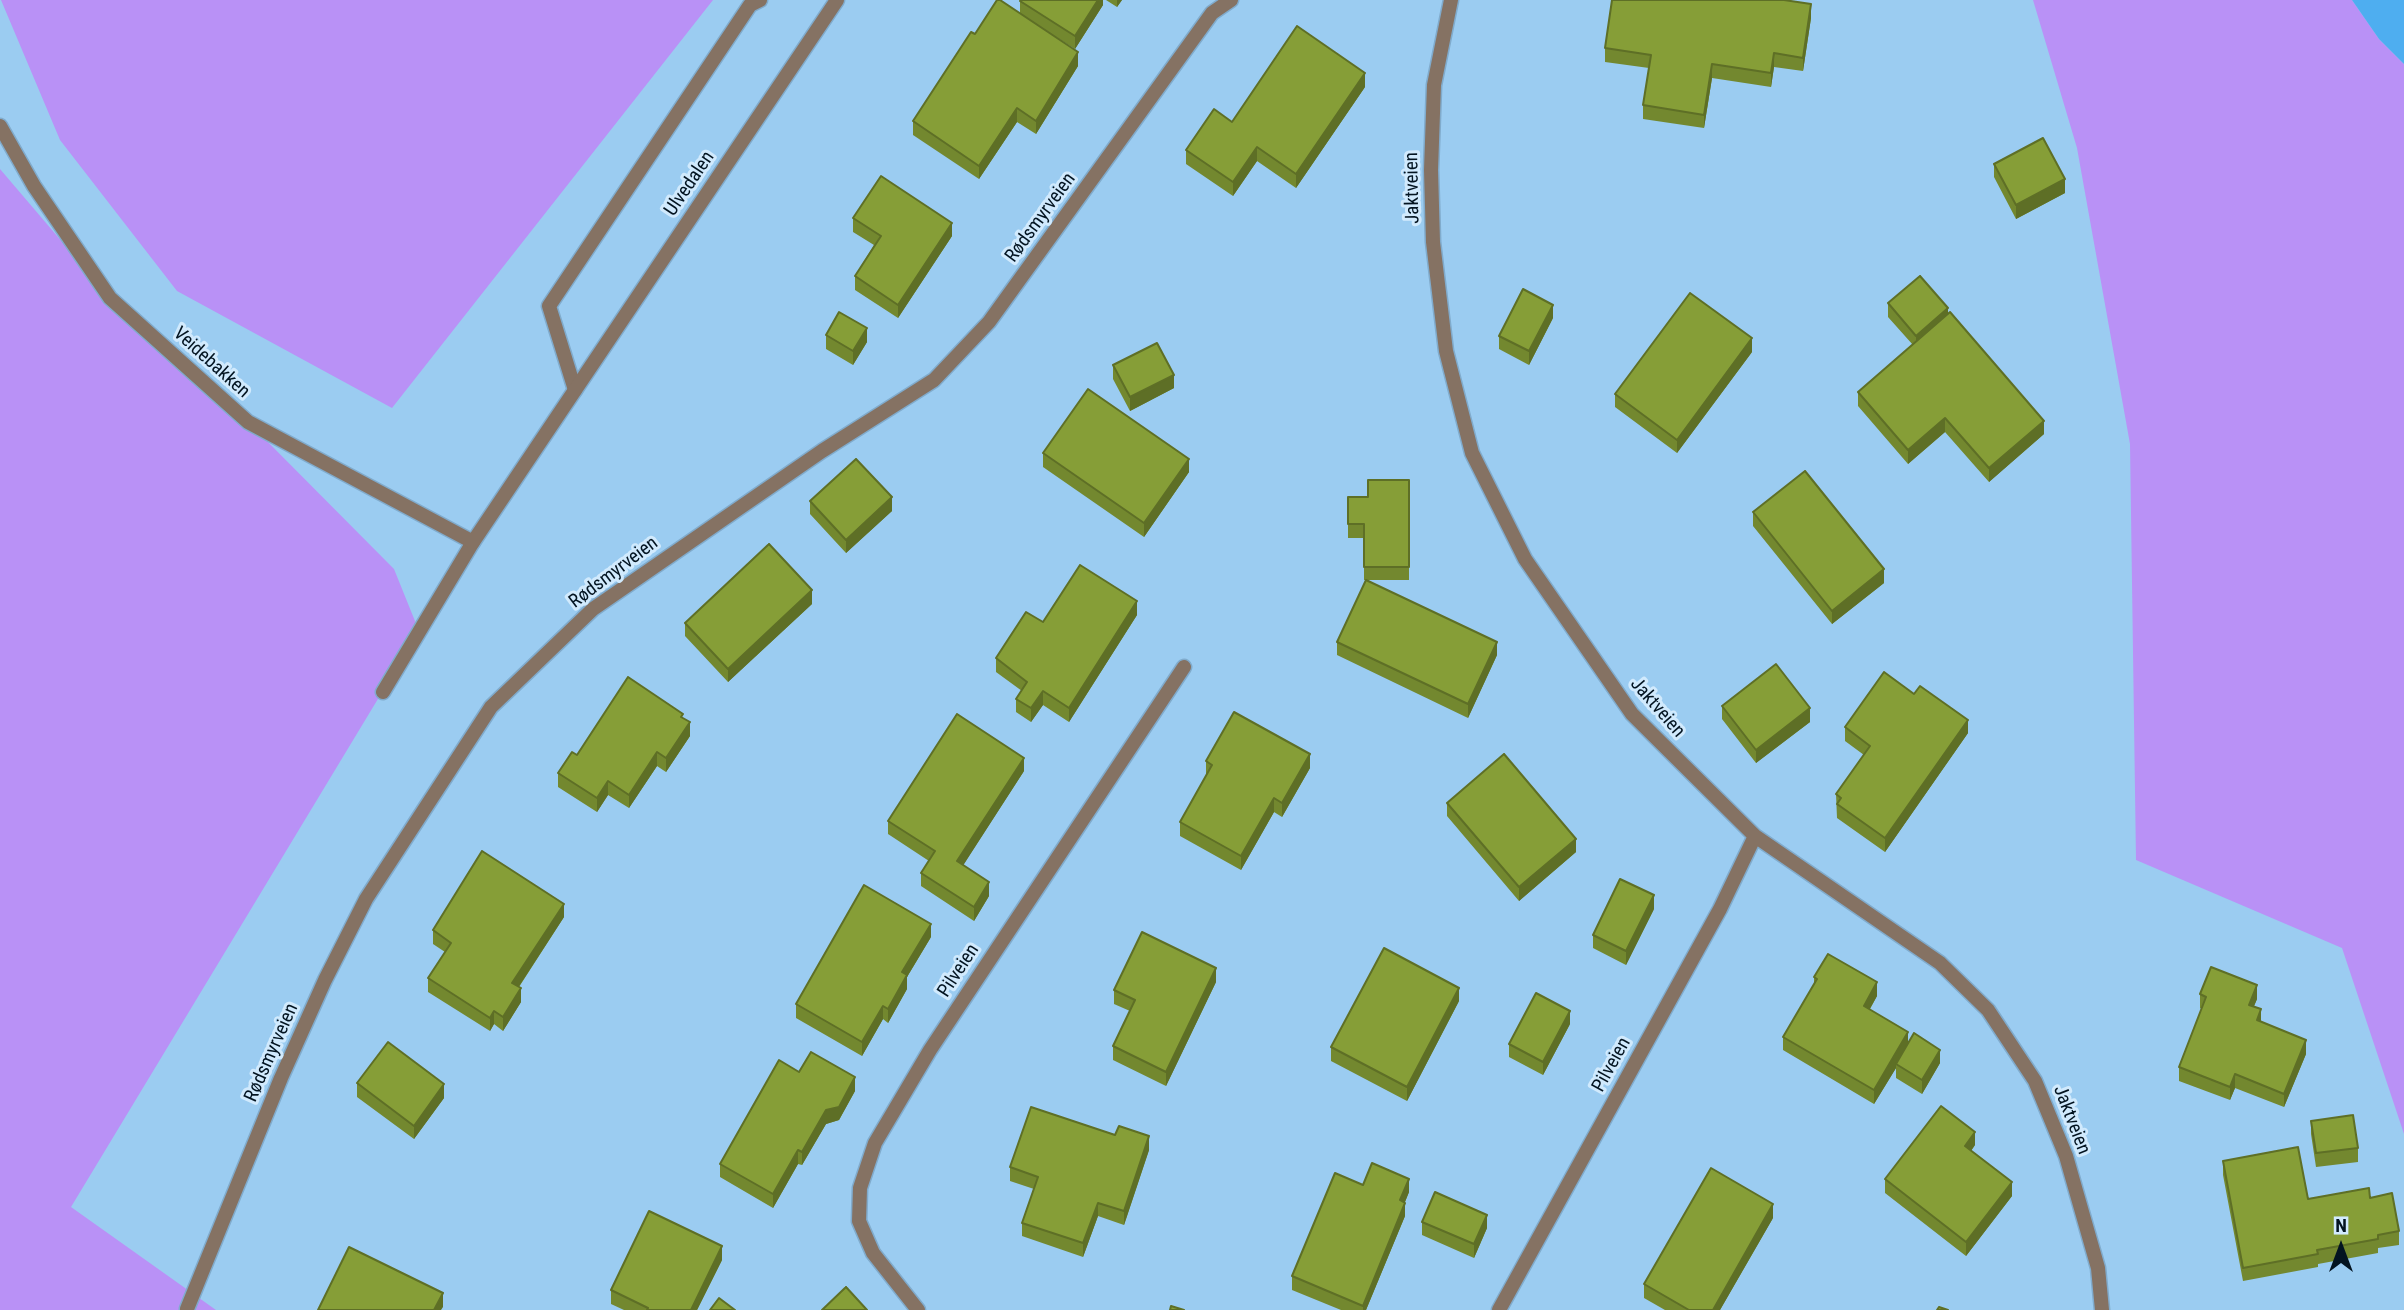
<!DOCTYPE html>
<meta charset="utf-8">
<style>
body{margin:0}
#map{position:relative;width:2404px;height:1310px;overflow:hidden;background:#9bccf1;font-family:"Roboto Condensed",sans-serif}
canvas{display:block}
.north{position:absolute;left:2306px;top:1212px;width:70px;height:70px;-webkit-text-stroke:5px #d1eafd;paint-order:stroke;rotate:0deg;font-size:19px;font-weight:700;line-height:28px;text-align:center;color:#031421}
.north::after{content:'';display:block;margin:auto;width:24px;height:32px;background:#031421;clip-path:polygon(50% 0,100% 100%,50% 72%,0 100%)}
</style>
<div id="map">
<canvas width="2404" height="1310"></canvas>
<div class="north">N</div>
</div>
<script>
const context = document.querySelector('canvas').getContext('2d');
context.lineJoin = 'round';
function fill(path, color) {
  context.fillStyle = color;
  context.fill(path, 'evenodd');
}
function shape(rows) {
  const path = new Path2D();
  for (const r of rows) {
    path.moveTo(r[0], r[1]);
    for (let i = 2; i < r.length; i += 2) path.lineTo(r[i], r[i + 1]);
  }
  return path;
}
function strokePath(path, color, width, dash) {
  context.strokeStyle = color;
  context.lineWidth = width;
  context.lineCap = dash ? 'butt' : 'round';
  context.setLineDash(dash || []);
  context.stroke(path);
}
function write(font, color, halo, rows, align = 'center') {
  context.font = font + ' "Roboto Condensed",sans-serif';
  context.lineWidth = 6;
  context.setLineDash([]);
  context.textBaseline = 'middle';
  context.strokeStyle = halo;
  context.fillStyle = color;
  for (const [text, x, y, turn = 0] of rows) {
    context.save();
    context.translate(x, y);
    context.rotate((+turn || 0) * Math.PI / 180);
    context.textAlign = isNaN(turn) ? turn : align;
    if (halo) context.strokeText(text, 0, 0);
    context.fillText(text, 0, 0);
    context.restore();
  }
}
const green = shape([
 [1,0,713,0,392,408,177,291,60,140],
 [2033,0,2352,0,2379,39,2404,64,2404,1134,2342,948,2136,860,2130,444,2077,148],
 [0,169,110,298,248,422,394,569,419,631,71,1207,216,1310,0,1310]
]);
const water = shape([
 [2352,0,2404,0,2404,64,2379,39]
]);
const service = shape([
 [575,390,549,306,750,5,760,0],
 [383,692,473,542]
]);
const minor = shape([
 [1451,0,1434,85,1431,170,1433,242,1446,351,1472,453,1525,559,1632,714,1755,836,1940,963,1988,1010,2035,1081,2066,1156,2098,1268,2102,1310],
 [0,126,34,186,110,298,248,422,473,542,837,0],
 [187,1309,281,1078,325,980,366,899,491,707,593,609,822,451,934,380,989,322,1212,13,1231,0],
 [918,1310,873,1253,859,1221,860,1188,875,1143,930,1050,1184,667],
 [1499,1310,1720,909,1755,836]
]);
const wall = shape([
 [1103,0,1103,5,1075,49,1056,37,1078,66,1036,134,1017,122,979,179,913,135,913,121,1020,13,1020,1],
 [1106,0,1122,0,1117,7],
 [1811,18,1803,71,1774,67,1771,87,1712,78,1704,128,1643,119,1643,105,1649,68,1605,62,1605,48],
 [1365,87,1296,188,1257,161,1233,196,1186,164,1186,150,1232,122],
 [1994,164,2065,193,2016,219,1994,177],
 [853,218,952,236,898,318,855,290,855,276,874,245,853,232],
 [1888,303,1948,314,2044,434,1989,482,1945,432,1908,464,1858,406,1858,392,1913,345,1888,317],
 [1553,318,1529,365,1499,349,1499,336],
 [826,335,867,342,853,365,826,349],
 [1752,352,1677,453,1615,407,1615,394],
 [1113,365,1174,388,1130,411,1113,379],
 [1043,453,1189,472,1144,537,1043,467],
 [1409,480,1409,580,1368,580,1497,655,1468,718,1337,655,1337,642,1366,580,1364,580,1364,538,1348,538,1348,497,1368,497],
 [810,501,892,511,846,553,810,514],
 [1753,512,1884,583,1832,624,1753,526],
 [812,604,728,682,685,636,685,623],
 [1137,615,1069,722,1043,705,1031,722,1016,712,1016,699,1022,691,996,672,996,658,1043,622],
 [1722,706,1810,722,1756,763,1722,719],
 [683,718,690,736,666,772,657,766,629,808,608,795,597,812,558,787,558,773,577,755],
 [1845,727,1968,733,1885,852,1837,818,1836,794,1864,755,1845,741],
 [1206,761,1310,768,1282,817,1274,812,1241,870,1180,836,1180,822,1206,775],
 [1024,771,963,865,989,896,974,921,921,886,921,873,929,861,888,834,888,821],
 [1447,803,1576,852,1519,901,1447,816],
 [1654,909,1626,965,1593,948,1593,935],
 [564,917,519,987,521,1002,503,1031,494,1024,490,1031,428,992,428,978,445,952,433,944,433,930],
 [931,937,907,977,907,989,888,1023,883,1019,862,1056,796,1018,796,1004],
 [1814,977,1877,996,1870,1009,1908,1043,1940,1063,1922,1094,1896,1078,1896,1068,1874,1104,1783,1050,1783,1037,1814,984],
 [1216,982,1166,1086,1113,1060,1113,1046,1130,1011,1114,1004,1114,990],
 [2200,994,2257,999,2254,1006,2261,1022,2306,1054,2284,1107,2235,1088,2230,1100,2179,1081,2179,1067,2202,1009,2200,1008],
 [1459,1001,1407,1101,1331,1061,1331,1047],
 [1570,1024,1543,1075,1509,1057,1509,1044],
 [799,1072,855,1091,839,1120,826,1124,802,1165,798,1164,773,1208,720,1177,720,1164],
 [357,1083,444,1098,414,1139,357,1097],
 [2311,1121,2358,1148,2358,1162,2316,1167,2311,1134],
 [1975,1145,1971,1151,2012,1196,1966,1256,1885,1193,1885,1179],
 [1149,1150,1124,1225,1098,1216,1083,1257,1022,1236,1022,1223,1034,1189,1010,1181,1010,1167],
 [2223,1161,2308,1199,2370,1198,2399,1231,2399,1245,2378,1248,2378,1253,2318,1264,2318,1267,2243,1281,2223,1175],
 [1363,1185,1409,1192,1405,1202,1405,1216,1366,1310,1341,1310,1292,1290,1292,1276],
 [1773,1218,1720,1310,1665,1310,1644,1298,1644,1284],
 [1422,1222,1487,1228,1474,1258,1422,1235],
 [722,1260,697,1310,624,1310,611,1304,611,1290]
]);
const shadedWall = shape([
 [1098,0,1103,0,1103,5,1075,49,1075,36],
 [1117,0,1122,0,1117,7],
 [1811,4,1811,18,1803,71,1803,58],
 [1078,52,1078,66,1036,134,1036,121],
 [1774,53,1774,67,1771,87,1771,73],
 [1712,64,1712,78,1704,128,1704,115],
 [1365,73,1365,87,1296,188,1296,174],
 [1017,108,1017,122,979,179,979,166],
 [1257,147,1257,161,1233,196,1233,182],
 [2065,179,2065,193,2016,219,2016,205],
 [952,223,952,236,898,318,898,305],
 [1553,305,1553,318,1529,365,1529,351],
 [1948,308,1948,322,1916,349,1916,336],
 [867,328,867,342,853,365,853,351],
 [1752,338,1752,352,1677,453,1677,440],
 [1174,375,1174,388,1130,411,1130,397],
 [1945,418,1945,432,1908,464,1908,450],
 [2044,421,2044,434,1989,482,1989,468],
 [1189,459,1189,472,1144,537,1144,523],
 [892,497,892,511,846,553,846,540],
 [1884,569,1884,583,1832,624,1832,611],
 [812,590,812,604,728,682,728,669],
 [1137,601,1137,615,1069,722,1069,708],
 [1497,642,1497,655,1468,718,1468,704],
 [1043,691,1043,705,1031,722,1031,708],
 [1810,708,1810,722,1756,763,1756,750],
 [1968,720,1968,733,1885,852,1885,838],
 [690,722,690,736,666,772,666,758],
 [657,752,657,766,629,808,629,795],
 [1310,754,1310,768,1282,817,1282,803],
 [1024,758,1024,771,957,875,957,861],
 [608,781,608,795,597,812,597,798],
 [1274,798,1274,812,1241,870,1241,856],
 [1576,839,1576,852,1519,901,1519,887],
 [989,882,989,896,974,921,974,907],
 [1654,895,1654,909,1626,965,1626,951],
 [564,904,564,917,512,997,512,983],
 [931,924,931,937,907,977,907,989,888,1023,888,1009,902,972],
 [1216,968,1216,982,1166,1086,1166,1072],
 [1877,982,1877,996,1864,1019,1864,1006],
 [2257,985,2257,999,2249,1018,2249,1005],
 [521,988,521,1002,503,1031,503,1017],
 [1459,988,1459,1001,1407,1101,1407,1087],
 [883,1006,883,1019,862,1056,862,1042],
 [2261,1009,2261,1023,2257,1020],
 [494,1011,494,1024,490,1031,490,1018],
 [1570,1011,1570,1024,1543,1075,1543,1062],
 [1908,1032,1908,1046,1896,1064,1896,1068,1874,1104,1874,1090],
 [2306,1040,2306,1054,2284,1107,2284,1094],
 [1940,1050,1940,1063,1922,1094,1922,1080],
 [2235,1074,2235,1088,2230,1100,2230,1087],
 [855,1077,855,1091,839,1120,826,1124,802,1165,802,1152,826,1110],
 [444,1084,444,1098,414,1139,414,1126],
 [1975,1132,1975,1145,1965,1159,1965,1146],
 [1149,1136,1149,1150,1124,1225,1124,1211],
 [798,1150,798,1164,773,1208,773,1194],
 [1409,1179,1409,1192,1400,1214,1400,1200],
 [2012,1182,2012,1196,1966,1256,1966,1242],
 [1098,1203,1098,1216,1083,1257,1083,1243],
 [1405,1203,1405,1216,1366,1310,1363,1310,1363,1306],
 [1773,1204,1773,1218,1720,1310,1713,1310],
 [1487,1215,1487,1228,1474,1258,1474,1244],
 [722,1246,722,1260,697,1310,691,1310],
 [443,1293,443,1307,441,1310,434,1310]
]);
const building = shape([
 [997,0,1000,0,1078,52,1036,121,1017,108,979,166,913,121,971,32,975,34,997,0],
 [1021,0,1098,0,1075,36,1020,1,1021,0],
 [1612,0,1784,0,1811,4,1803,58,1774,53,1771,73,1712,64,1704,115,1643,105,1651,55,1605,48,1612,0],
 [1297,26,1365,73,1296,174,1257,147,1233,182,1186,150,1214,109,1232,122,1297,26],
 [2043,138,2065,179,2016,205,1994,164,2043,138],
 [881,176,952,223,898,305,855,276,881,236,853,218,881,176],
 [1920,276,1948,308,1916,336,1888,303,1920,276],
 [1523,289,1553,305,1529,351,1499,336,1523,289],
 [1690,293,1752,338,1677,440,1615,394,1690,293],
 [839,312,867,328,853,351,826,335,839,312],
 [1950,312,2044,421,1989,468,1945,418,1908,450,1858,392,1950,312],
 [1157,343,1174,375,1130,397,1113,365,1157,343],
 [1088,389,1189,459,1144,523,1043,453,1088,389],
 [856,459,892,497,846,540,810,501,856,459],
 [1805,471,1884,569,1832,611,1753,512,1805,471],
 [1368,480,1409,480,1409,567,1364,567,1364,524,1348,524,1348,497,1368,497,1368,480],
 [769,544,812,590,728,669,685,623,769,544],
 [1080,565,1137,601,1069,708,1043,691,1031,708,1016,699,1027,682,996,658,1026,612,1043,622,1080,565],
 [1366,580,1497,642,1468,704,1337,642,1366,580],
 [1776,664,1810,708,1756,750,1722,706,1776,664],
 [1884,672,1914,694,1920,686,1968,720,1885,838,1837,804,1841,798,1836,794,1870,746,1845,727,1884,672],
 [628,677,683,714,681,717,690,722,666,758,657,752,629,795,608,781,597,798,558,773,572,752,577,755,628,677],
 [1234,712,1310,754,1282,803,1274,798,1241,856,1180,822,1212,765,1206,761,1234,712],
 [957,714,1024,758,957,861,989,882,974,907,921,873,935,851,888,821,957,714],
 [1504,754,1576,839,1519,887,1447,803,1504,754],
 [482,851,564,904,512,983,521,988,503,1017,494,1011,490,1018,428,978,451,943,433,930,482,851],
 [1620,879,1654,895,1626,951,1593,935,1620,879],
 [864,885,931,924,902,972,907,975,888,1009,883,1006,862,1042,796,1004,864,885],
 [1142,932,1216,968,1166,1072,1113,1046,1135,1000,1114,990,1142,932],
 [1384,948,1459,988,1407,1087,1331,1047,1384,948],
 [1828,954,1877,982,1864,1006,1908,1032,1874,1090,1783,1037,1817,979,1814,977,1828,954],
 [2211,967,2257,985,2249,1005,2261,1009,2257,1020,2306,1040,2284,1094,2235,1074,2230,1087,2179,1067,2206,997,2200,994,2211,967],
 [1536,993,1570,1011,1543,1062,1509,1044,1536,993],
 [1914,1033,1940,1050,1922,1080,1896,1064,1914,1033],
 [388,1042,444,1084,414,1126,357,1083,388,1042],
 [811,1052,855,1077,839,1107,826,1110,802,1152,798,1150,773,1194,720,1164,779,1060,799,1072,811,1052],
 [1941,1106,1975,1132,1965,1146,2012,1182,1966,1242,1885,1179,1941,1106],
 [1031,1107,1115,1135,1119,1126,1149,1136,1124,1211,1098,1203,1083,1243,1022,1223,1038,1177,1010,1167,1031,1107],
 [2353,1115,2358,1148,2316,1153,2311,1121,2353,1115],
 [2298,1147,2308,1199,2369,1188,2370,1198,2392,1193,2399,1231,2378,1235,2378,1239,2317,1250,2318,1254,2243,1268,2223,1161,2298,1147],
 [1372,1163,1409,1179,1400,1200,1405,1203,1363,1306,1292,1276,1335,1173,1363,1185,1372,1163],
 [1711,1168,1773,1204,1713,1310,1689,1310,1644,1284,1711,1168],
 [1435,1192,1487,1215,1474,1244,1422,1222,1435,1192],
 [649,1211,722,1246,691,1310,647,1310,648,1308,611,1290,649,1211],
 [349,1247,443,1293,434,1310,318,1310,349,1247],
 [846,1287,867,1310,822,1310,846,1287],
 [719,1298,735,1310,710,1310,719,1298],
 [1171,1306,1184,1310,1170,1310,1171,1306],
 [1939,1307,1948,1310,1937,1310,1939,1307]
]);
const streetNames = [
 ["Ulvedalen",690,184,-56],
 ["Jaktveien",1413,188,-91],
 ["Rødsmyrveien",1041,218,-54],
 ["Veidebakken",211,363,42],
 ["Rødsmyrveien",614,573,-37],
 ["Jaktveien",1657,708,49],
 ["Pilveien",959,971,-57],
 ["Rødsmyrveien",272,1053,-66],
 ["Pilveien",1612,1065,-61],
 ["Jaktveien",2071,1120,69]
];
fill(green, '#b991f6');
fill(water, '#4eaef0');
strokePath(service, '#80abcc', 17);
strokePath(minor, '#80abcc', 17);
strokePath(service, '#857263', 14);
strokePath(minor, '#857263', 14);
fill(wall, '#73882f');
fill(shadedWall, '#5e6f26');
fill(building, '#869e37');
strokePath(building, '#5e6f26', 2);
write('19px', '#031421', '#d1eafd', streetNames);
</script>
